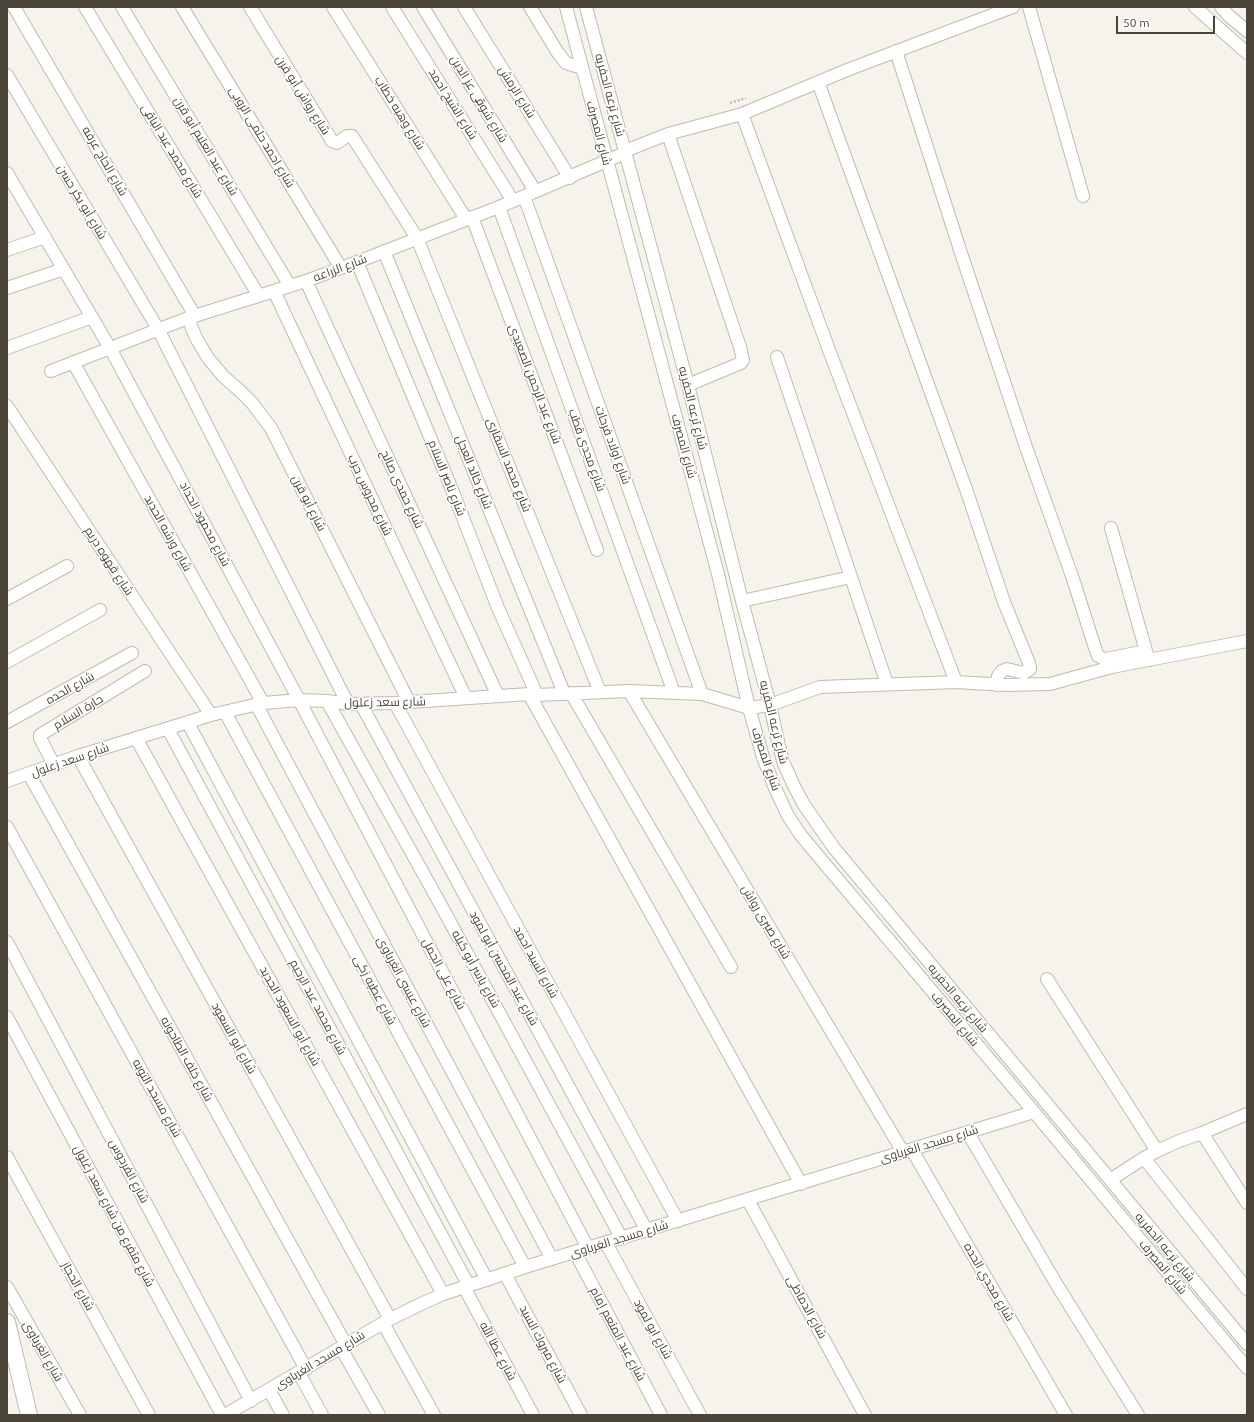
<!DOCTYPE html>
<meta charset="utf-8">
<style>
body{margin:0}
#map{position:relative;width:1254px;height:1422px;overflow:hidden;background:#f6f3ec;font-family:Ubuntu,sans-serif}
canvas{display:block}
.frame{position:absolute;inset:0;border:8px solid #4b4439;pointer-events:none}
.scale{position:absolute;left:1116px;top:16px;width:99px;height:18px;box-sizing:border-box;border:2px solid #4b4439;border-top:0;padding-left:5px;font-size:12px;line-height:14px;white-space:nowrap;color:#4b4439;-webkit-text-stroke:3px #fff;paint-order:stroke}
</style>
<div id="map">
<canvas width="1254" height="1422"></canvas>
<div class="frame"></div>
<div class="scale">50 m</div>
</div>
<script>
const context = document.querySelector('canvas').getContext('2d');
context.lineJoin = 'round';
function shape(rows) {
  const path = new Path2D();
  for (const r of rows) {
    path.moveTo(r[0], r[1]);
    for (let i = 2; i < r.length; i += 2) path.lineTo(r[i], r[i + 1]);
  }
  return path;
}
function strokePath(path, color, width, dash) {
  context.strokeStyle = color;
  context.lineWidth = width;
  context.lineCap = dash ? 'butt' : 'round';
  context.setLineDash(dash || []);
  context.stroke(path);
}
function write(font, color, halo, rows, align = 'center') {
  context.font = font + ' Ubuntu,Cairo,sans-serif';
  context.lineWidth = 3;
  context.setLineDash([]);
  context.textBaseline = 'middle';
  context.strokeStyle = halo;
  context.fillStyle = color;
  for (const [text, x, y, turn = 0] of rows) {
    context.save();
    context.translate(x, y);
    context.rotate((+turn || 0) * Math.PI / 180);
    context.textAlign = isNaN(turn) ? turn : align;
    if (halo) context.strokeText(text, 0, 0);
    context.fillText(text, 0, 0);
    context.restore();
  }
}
const path = shape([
 [730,103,746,98]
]);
const minor = shape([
 [14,7,195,316],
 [85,7,259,296],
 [122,7,290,286],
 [182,7,341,268],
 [250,7,332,141,337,143,347,136,352,136,417,238,600,692],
 [333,7,466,219],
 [392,7,513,201],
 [423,7,535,191],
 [464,7,570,178],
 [530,7,558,53,566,63,582,68],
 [566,7,718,574,749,708,763,757,775,788,787,814,800,834,819,857,1034,1112,1247,1368],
 [586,7,688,385,742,601,770,705,779,746,784,764,794,786,804,805,834,848,1247,1344],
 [1029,7,1083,196],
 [1195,7,1247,53],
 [1221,7,1229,16,1247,31],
 [896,51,962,256,1027,450,1073,579,1096,651,1098,656,1102,658,1106,659,1146,651,1149,660],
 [7,75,158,329,348,704],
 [818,82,966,489,1004,602,1029,663,1030,669,1024,673,1007,669,1002,671,998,676,996,685],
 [668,134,740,347,743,360,741,363,688,385],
 [625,151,668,134,742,114],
 [7,173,110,348,299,700,588,1248],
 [524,196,702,694],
 [499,207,674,693],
 [472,217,597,550],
 [7,250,45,237],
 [384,251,564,693],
 [357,262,453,492,498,608,537,695],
 [306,281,498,696],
 [7,288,64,269],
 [274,291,466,698],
 [188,318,196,338,208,358,223,376,240,391,252,403,271,428,409,702],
 [7,348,92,317],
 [777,357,887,684],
 [73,362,263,703],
 [51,371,188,318,306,281,357,262,499,207,625,153],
 [7,406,211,715],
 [1111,528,1146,651],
 [7,599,67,566],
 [742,601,851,577],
 [7,662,100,610],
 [956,682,832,358,742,114,847,70,1013,7],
 [629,691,903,1152],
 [571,693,731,967],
 [529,694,801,1184],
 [327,701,437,898,622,1239],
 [395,703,678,1221],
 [256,704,552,1259],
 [361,704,647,1231],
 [225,712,525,1267],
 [7,722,132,653],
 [188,723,487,1280],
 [168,729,469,1286],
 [136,738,443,1294],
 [78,756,390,1319],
 [54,765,40,738,40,735,145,671],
 [29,774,346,1345],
 [7,781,78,756,211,715,263,703,299,700,327,701,348,704,395,703,529,694,537,695,629,691,702,694,749,708,770,705,820,687,956,682,1007,685,1050,684,1112,667,1247,641],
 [7,827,306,1369],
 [7,942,251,1401],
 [1047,979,1157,1151],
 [7,1017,222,1415],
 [968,1133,1057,1285,1138,1415],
 [1202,1133,1247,1203],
 [912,1150,1066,1415],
 [7,1157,149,1415],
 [1144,1158,1247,1289],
 [1110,1180,1144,1158,1157,1151,1179,1141,1202,1133,1247,1114],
 [748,1200,865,1415],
 [606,1243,700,1415],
 [575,1252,661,1415],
 [505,1274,581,1415],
 [7,1287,80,1415],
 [464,1287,533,1415],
 [383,1323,434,1415],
 [341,1348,379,1415],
 [299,1373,322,1415],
 [269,1390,283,1415],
 [225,1415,390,1319,421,1304,443,1294,525,1267,1034,1112]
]);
const tertiary = shape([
 [7,1322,29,1415]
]);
const streetNames = [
 ["شارع الرمش",517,92,58],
 ["شارع رواش أبو قرن",303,95,58],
 ["شارع ترعه الحفريه",610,95,75],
 ["شارع شوقى عز الدين",479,99,59],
 ["شارع الشيخ احمد",453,104,58],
 ["شارع وهبه خطاب",400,113,58],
 ["شارع المصرف",599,133,75],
 ["شارع احمد حلمى الروبى",262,137,59],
 ["شارع عبد العليم أبو قرن",206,146,59],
 ["شارع محمد عبد الباقى",172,151,59],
 ["شارع الحاج عرفه",105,161,60],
 ["شارع أبو بكر حسن",82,202,59],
 ["شارع الزراعه",340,268,-21],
 ["شارع عبد الرحمن الصعيدى",535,384,69],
 ["شارع ترعه الحفريه",693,408,76],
 ["شارع اولاد فرحات",613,445,70],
 ["شارع المصرف",684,446,75],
 ["شارع مجدى قطب",587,450,70],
 ["شارع محمد السقارى",509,465,68],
 ["شارع خالد العجل",474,472,68],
 ["شارع ناصر السلام",447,478,68],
 ["شارع حمدى صالح",402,489,65],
 ["شارع محروس حرب",370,495,65],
 ["شارع أبو قرن",309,503,63],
 ["شارع محمود الحداد",205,524,62],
 ["شارع ورشه الحديد",168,533,61],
 ["شارع قهوه دريم",109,561,57],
 ["شارع الحده",70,688,-29],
 ["شارع سعد زعلول",385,702,-1],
 ["حارة السلام",78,712,-31],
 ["شارع ترعه الحفريه",774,722,76],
 ["شارع المصرف",766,759,71],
 ["شارع سعد زعلول",70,760,-19],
 ["شارع صبرى رواش",766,922,59],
 ["شارع السيد احمد",536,962,61],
 ["شارع عبد المحسن أبو لمود",504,968,61],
 ["شارع ياسر أبو كيله",476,969,61],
 ["شارع على الجمل",444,974,62],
 ["شارع عيسى الغرباوى",404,982,62],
 ["شارع عطيه زكى",375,990,62],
 ["شارع ترعه الحفريه",958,998,50],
 ["شارع محمد عبد الرحيم",318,1007,62],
 ["شارع أبو السعود الجديد",290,1016,61],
 ["شارع المصرف",955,1019,50],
 ["شارع أبو السعود",234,1038,61],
 ["شارع خلف الطاحونه",187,1059,61],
 ["شارع مسجد التوبه",157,1098,61],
 ["شارع مسجد الغرباوى",929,1144,-17],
 ["شارع الفردوس",129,1171,62],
 ["شارع متفرع من شارع سعد زغلول",114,1216,62],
 ["شارع مسجد الغرباوى",619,1239,-17],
 ["شارع ترعه الحفريه",1165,1247,50],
 ["شارع المصرف",1163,1267,50],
 ["شارع مجدي الحده",989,1282,60],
 ["شارع الحجاز",78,1286,61],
 ["شارع الدماطى",807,1307,61],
 ["شارع ابو لمود",653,1329,61],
 ["شارع عبد المنعم إمام",618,1334,62],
 ["شارع مبروك السيد",543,1344,62],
 ["شارع الغرباوى",43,1351,60],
 ["شارع عطا الله",498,1351,62],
 ["شارع مسجد الغرباوى",320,1360,-31]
];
strokePath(minor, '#c2bbae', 14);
strokePath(tertiary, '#c2bbae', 18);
strokePath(path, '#c4b79f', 2.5, [2, 2]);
strokePath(minor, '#fff', 12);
strokePath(tertiary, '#fff', 16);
write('12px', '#4b4439', '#fff', streetNames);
</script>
